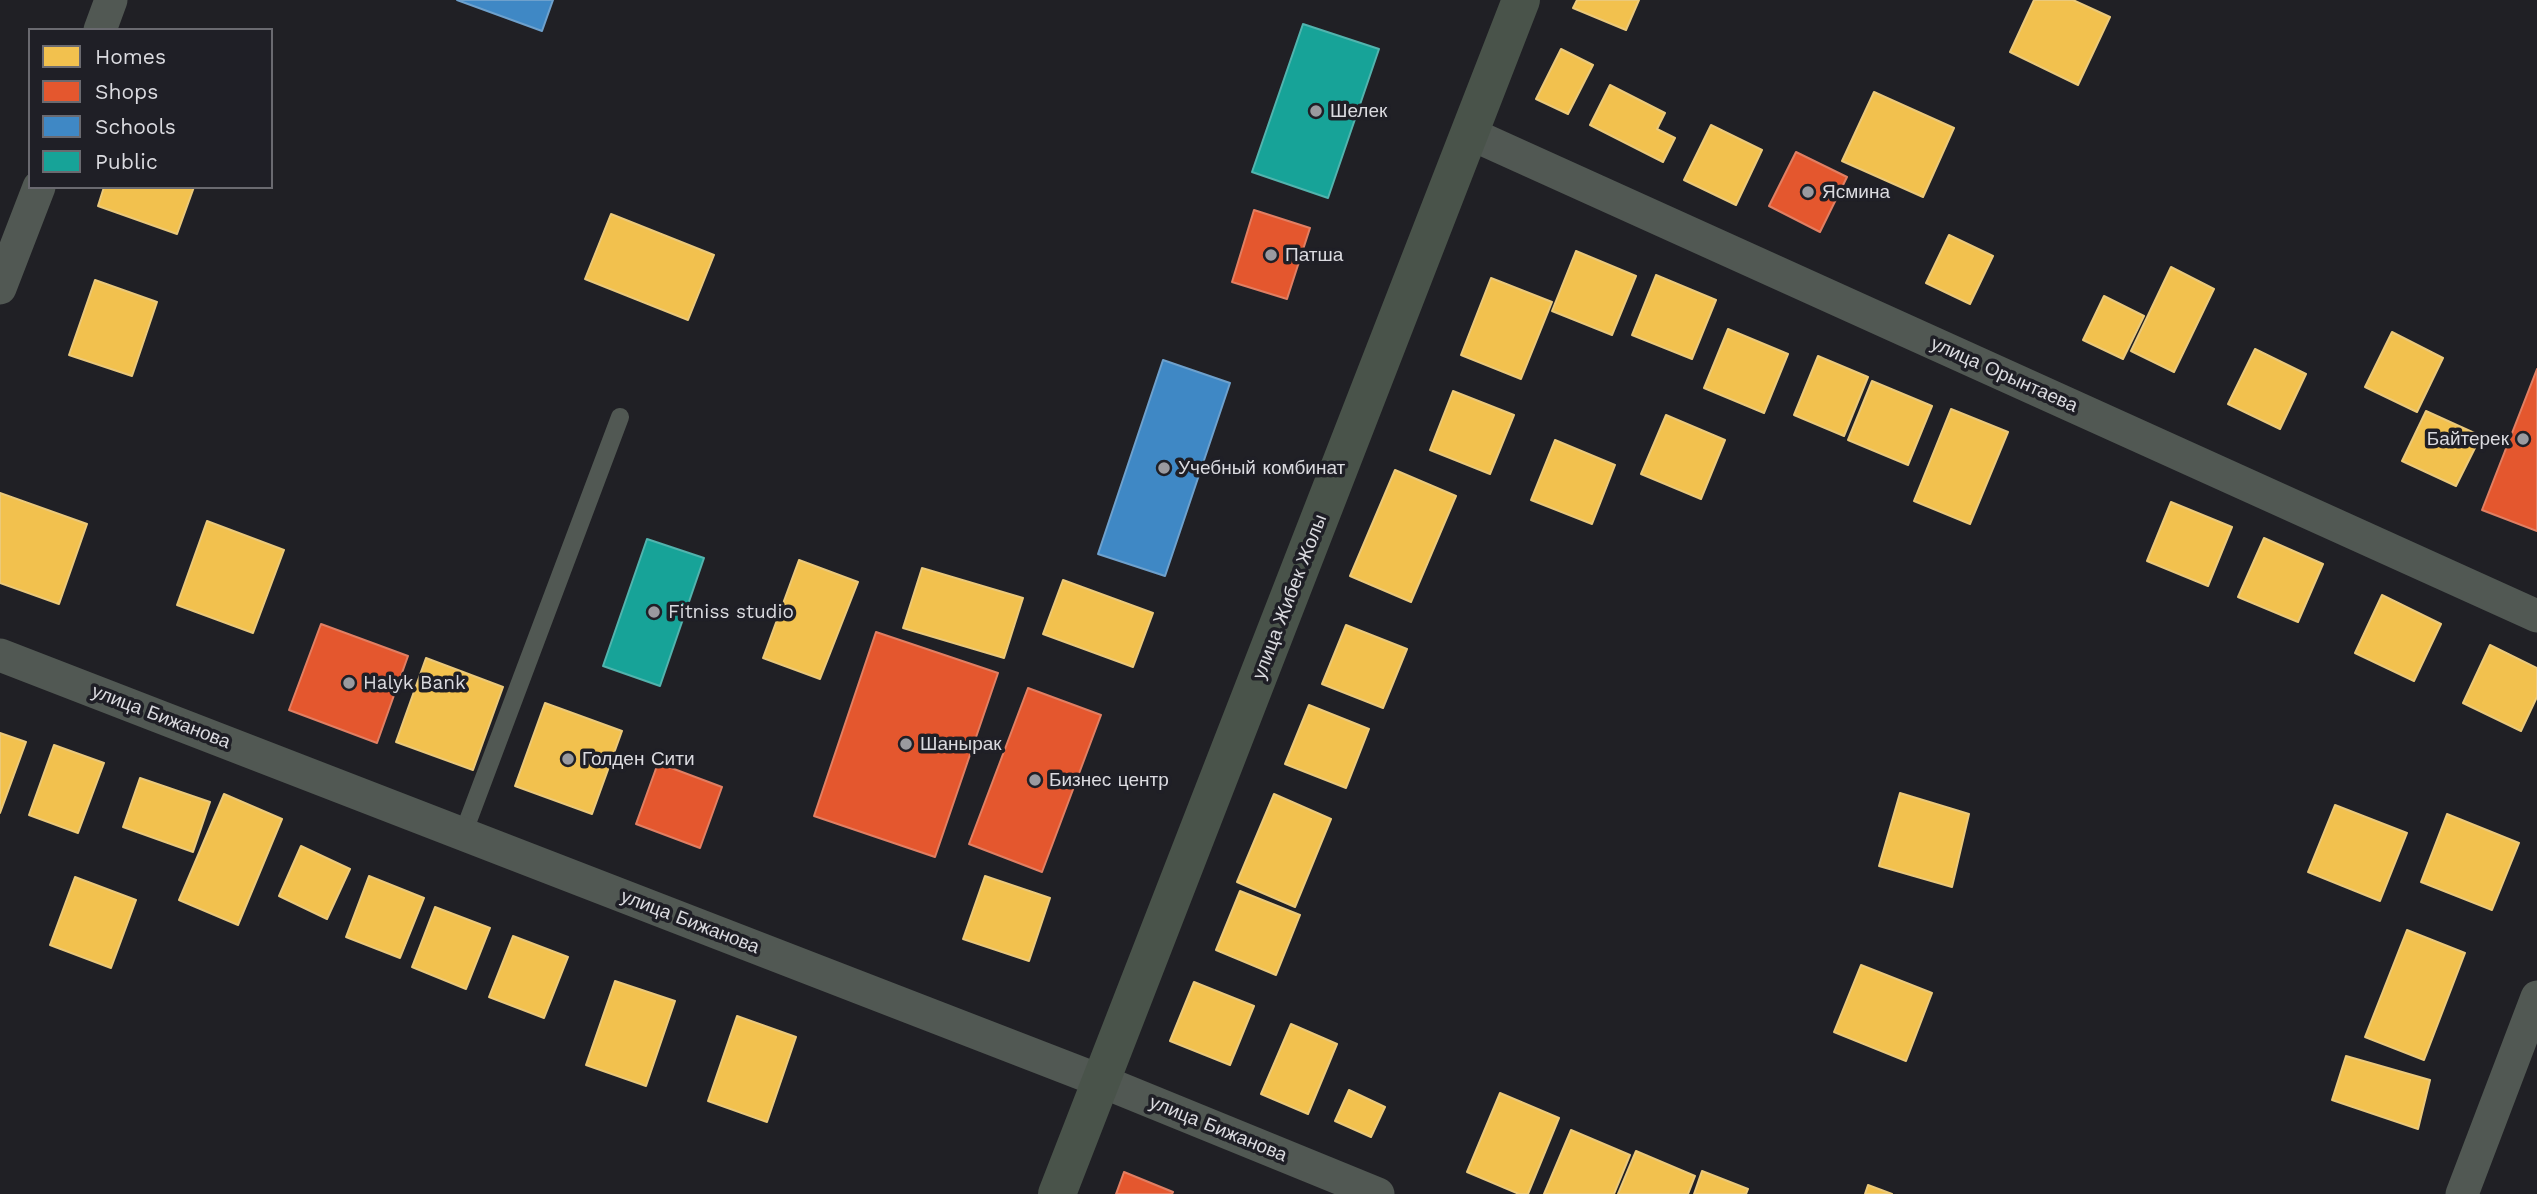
<!DOCTYPE html>
<meta charset="utf-8">
<style>
body{margin:0}
#map{position:relative;width:2537px;height:1194px;overflow:hidden;background:#202025;font-family:"Work Sans",sans-serif}
canvas{display:block}
.legend{position:absolute;left:28px;top:28px;width:245px;height:161px;box-sizing:border-box;background:#1f1f26;border:2px solid #6a6a70;margin:0;padding:9px 12px;list-style:none;font-size:21px;color:#dbdbe0}
.legend li{display:flex;align-items:center;gap:14px;height:35px}
.legend b{width:35px;border:2px solid #6a6a70}
</style>
<div id="map">
<canvas width="2537" height="1194"></canvas>
<ul class="legend">
<li><b style="height:19px;background:#f2c14e"></b>Homes</li>
<li><b style="height:19px;background:#e4572e"></b>Shops</li>
<li><b style="height:19px;background:#3f88c5"></b>Schools</li>
<li><b style="height:19px;background:#17a398"></b>Public</li>
</ul>
</div>
<script>
const context = document.querySelector('canvas').getContext('2d');
context.lineJoin = 'round';
function fill(path, color) {
  context.fillStyle = color;
  context.fill(path, 'evenodd');
}
function shape(rows) {
  const path = new Path2D();
  for (const r of rows) {
    path.moveTo(r[0], r[1]);
    for (let i = 2; i < r.length; i += 2) path.lineTo(r[i], r[i + 1]);
  }
  return path;
}
function strokePath(path, color, width, dash) {
  context.strokeStyle = color;
  context.lineWidth = width;
  context.lineCap = dash ? 'butt' : 'round';
  context.setLineDash(dash || []);
  context.stroke(path);
}
function write(font, color, halo, rows, align = 'center') {
  context.font = font + ' "Work Sans",sans-serif';
  context.lineWidth = 7;
  context.setLineDash([]);
  context.textBaseline = 'middle';
  context.strokeStyle = halo;
  context.fillStyle = color;
  for (const [text, x, y, turn = 0] of rows) {
    context.save();
    context.translate(x, y);
    context.rotate((+turn || 0) * Math.PI / 180);
    context.textAlign = isNaN(turn) ? turn : align;
    if (halo) context.strokeText(text, 0, 0);
    context.fillText(text, 0, 0);
    context.restore();
  }
}
const homes = shape([
 [1577,0,1639,0,1626,30,1573,8,1577,0],
 [2034,0,2073,0,2110,17,2078,85,2010,52,2034,0],
 [1561,49,1593,65,1568,114,1536,99,1561,49],
 [1610,85,1665,113,1657,129,1675,138,1663,162,1590,125,1610,85],
 [1874,92,1954,128,1923,197,1842,161,1874,92],
 [1711,125,1762,150,1736,205,1684,180,1711,125],
 [104,187,194,187,177,234,98,206,104,187],
 [611,214,714,255,688,320,585,279,611,214],
 [1949,235,1993,256,1970,304,1926,283,1949,235],
 [1576,251,1636,276,1612,335,1552,311,1576,251],
 [2171,267,2214,289,2174,372,2131,351,2171,267],
 [1656,275,1716,300,1692,359,1632,335,1656,275],
 [1491,278,1552,302,1521,379,1461,355,1491,278],
 [95,280,157,302,132,376,69,355,95,280],
 [2104,296,2144,316,2123,359,2083,340,2104,296],
 [1728,329,1788,354,1764,413,1704,388,1728,329],
 [2392,332,2443,358,2417,412,2365,387,2392,332],
 [2255,349,2306,374,2280,429,2228,404,2255,349],
 [1818,356,1868,377,1844,436,1794,415,1818,356],
 [1872,381,1932,406,1908,465,1848,440,1872,381],
 [1453,391,1514,415,1490,474,1430,450,1453,391],
 [1951,409,2008,432,1970,524,1914,501,1951,409],
 [2426,411,2481,436,2456,486,2402,461,2426,411],
 [1666,415,1725,440,1701,499,1641,474,1666,415],
 [1555,440,1615,465,1592,524,1531,500,1555,440],
 [1395,470,1456,496,1411,602,1350,576,1395,470],
 [0,493,87,524,59,604,0,583,0,493],
 [2171,502,2232,527,2208,586,2147,561,2171,502],
 [207,521,284,550,253,633,177,605,207,521],
 [2264,538,2323,564,2298,622,2238,597,2264,538],
 [799,560,858,582,820,679,763,658,799,560],
 [922,568,1023,598,1004,658,903,628,922,568],
 [1063,580,1153,613,1133,667,1043,634,1063,580],
 [2382,595,2441,624,2414,681,2355,653,2382,595],
 [1346,625,1407,649,1383,708,1322,684,1346,625],
 [2490,645,2537,668,2537,697,2521,731,2463,703,2490,645],
 [426,658,503,687,473,770,396,742,426,658],
 [545,703,622,731,592,814,515,786,545,703],
 [1309,705,1369,729,1346,788,1285,764,1309,705],
 [0,733,26,742,0,813,0,733],
 [54,745,104,763,78,833,29,815,54,745],
 [140,778,210,802,193,852,123,827,140,778],
 [1900,793,1969,814,1952,887,1879,866,1900,793],
 [224,794,282,819,238,925,179,900,224,794],
 [1274,794,1331,819,1295,907,1237,882,1274,794],
 [2335,805,2407,833,2380,901,2308,872,2335,805],
 [2447,814,2519,843,2492,910,2421,882,2447,814],
 [301,846,350,869,327,919,279,896,301,846],
 [369,876,424,898,400,958,346,937,369,876],
 [985,876,1050,898,1029,961,963,939,985,876],
 [75,877,136,900,111,968,50,945,75,877],
 [1240,891,1300,915,1276,975,1216,950,1240,891],
 [435,907,490,928,466,989,412,967,435,907],
 [2407,930,2465,953,2424,1060,2365,1037,2407,930],
 [513,936,568,957,544,1018,489,997,513,936],
 [1861,965,1932,993,1906,1061,1834,1032,1861,965],
 [615,981,675,1001,646,1086,586,1065,615,981],
 [1194,982,1254,1006,1230,1065,1170,1041,1194,982],
 [737,1016,796,1037,767,1122,708,1101,737,1016],
 [1291,1024,1337,1044,1308,1114,1261,1094,1291,1024],
 [2346,1056,2430,1080,2418,1129,2332,1100,2346,1056],
 [1349,1090,1385,1107,1371,1137,1335,1121,1349,1090],
 [1500,1093,1559,1118,1528,1194,1519,1194,1467,1172,1500,1093],
 [1571,1130,1630,1155,1614,1194,1544,1194,1571,1130],
 [1636,1151,1695,1176,1688,1194,1618,1194,1636,1151],
 [1702,1171,1748,1189,1746,1194,1694,1194,1702,1171],
 [1868,1185,1892,1194,1865,1194,1868,1185]
]);
const shops = shape([
 [1796,152,1847,177,1820,232,1769,206,1796,152],
 [1254,210,1310,228,1287,299,1232,282,1254,210],
 [2537,369,2537,531,2482,510,2537,369],
 [321,624,408,656,377,743,289,710,321,624],
 [876,632,998,673,935,857,814,816,876,632],
 [1028,688,1101,715,1042,872,969,844,1028,688],
 [658,763,722,787,700,848,636,824,658,763],
 [1124,1172,1173,1192,1172,1194,1116,1194,1124,1172]
]);
const schools = shape([
 [457,0,553,0,542,31,457,0],
 [1163,360,1230,383,1165,576,1098,554,1163,360]
]);
const public = shape([
 [1303,24,1379,49,1328,198,1252,172,1303,24],
 [647,539,704,558,660,686,603,666,647,539]
]);
const service = shape([
 [463,834,620,417]
]);
const minor = shape([
 [100,30,111,0],
 [1471,134,2537,616],
 [0,288,39,187],
 [0,655,1101,1081,1378,1194],
 [2462,1194,2537,997]
]);
const secondary = shape([
 [1057,1194,1521,0]
]);
const markers = [
 [1316,111,7,"#9a9a9f"],
 [1808,192,7,"#9a9a9f"],
 [1271,255,7,"#9a9a9f"],
 [2523,439,7,"#9a9a9f"],
 [1164,468,7,"#9a9a9f"],
 [654,612,7,"#9a9a9f"],
 [349,683,7,"#9a9a9f"],
 [906,744,7,"#9a9a9f"],
 [568,759,7,"#9a9a9f"],
 [1035,780,7,"#9a9a9f"]
];
const poiNames = [
 ["Шелек",1330,111],
 ["Ясмина",1822,192],
 ["Патша",1285,255],
 ["Байтерек",2509,439,"right"],
 ["Учебный комбинат",1178,468],
 ["Fitniss studio",668,612],
 ["Halyk Bank",363,683],
 ["Шанырак",920,744],
 ["Голден Сити",582,759],
 ["Бизнес центр",1049,780]
];
const streetNames = [
 ["улица Орынтаева",2004,375,24],
 ["улица Жибек Жолы",1290,597,-69],
 ["улица Бижанова",161,717,21],
 ["улица Бижанова",690,922,21],
 ["улица Бижанова",1218,1129,22]
];
fill(homes, '#f2c14e');
strokePath(homes, '#ebc97a', 2);
fill(shops, '#e4572e');
strokePath(shops, '#e17f63', 2);
fill(schools, '#3f88c5');
strokePath(schools, '#6ea1cd', 2);
fill(public, '#17a398');
strokePath(public, '#52b4ae', 2);
strokePath(service, '#515853', 18);
strokePath(minor, '#515853', 33);
strokePath(secondary, '#49534a', 38);
for (const [x, y, r, color] of markers) {
  const dot = new Path2D();
  dot.arc(x, y, r, 0, 2 * Math.PI);
  context.fillStyle = color;
  context.fill(dot);
  strokePath(dot, '#1f1f26', 2.5);
}
write('19px', '#dbdbe0', '#1f1f26', poiNames, 'left');
write('19px', '#dbdbe0', '#1f1f26', streetNames);
</script>
